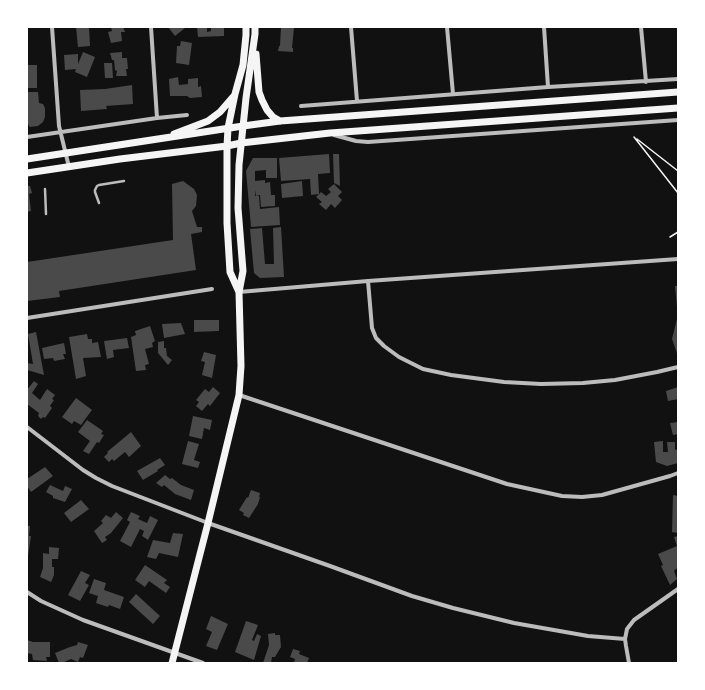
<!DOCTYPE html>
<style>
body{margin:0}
#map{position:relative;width:705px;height:690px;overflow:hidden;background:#111;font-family:Roboto,sans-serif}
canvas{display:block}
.frame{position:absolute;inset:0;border:28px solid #fff;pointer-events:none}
</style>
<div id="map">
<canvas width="705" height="690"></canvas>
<div class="frame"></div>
</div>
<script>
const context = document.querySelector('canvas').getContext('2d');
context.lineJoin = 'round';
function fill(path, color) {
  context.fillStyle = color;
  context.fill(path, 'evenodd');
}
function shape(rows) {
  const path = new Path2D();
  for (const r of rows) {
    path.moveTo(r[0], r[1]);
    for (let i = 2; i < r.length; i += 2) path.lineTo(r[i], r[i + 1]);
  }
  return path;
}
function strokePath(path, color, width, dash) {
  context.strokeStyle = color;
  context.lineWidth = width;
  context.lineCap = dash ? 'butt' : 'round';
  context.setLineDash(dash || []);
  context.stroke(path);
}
const building = shape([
 [76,27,89,27,90,46,78,47],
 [111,27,123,27,125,32,121,32,122,41,111,43,108,32,112,31],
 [168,27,184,27,185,28,175,36],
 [197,27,207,27,207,32,211,31,211,27,224,27,224,36,198,37],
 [281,27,294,27,292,48,293,48,293,52,278,51,279,46,280,46],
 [181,41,192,43,189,65,176,63,177,46,180,46],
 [83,52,95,57,87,77,75,72,76,69,65,70,64,55,78,54,78,64],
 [122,52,122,58,127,58,128,69,126,69,127,76,116,76,117,71,115,70,114,60,112,60,110,53],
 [104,63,112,63,113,78,105,78],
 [27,65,37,65,37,88,27,88],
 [178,77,179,85,188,84,188,79,198,78,198,87,201,86,202,97,190,98,187,96,170,96,169,79],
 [132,85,133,104,106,106,107,109,81,111,80,90,105,89],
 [27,92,38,92,39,103,43,104,45,108,45,117,43,122,38,126,30,127,27,123],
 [329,154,330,173,318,174,319,194,311,195,310,179,281,181,279,158],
 [333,154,339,154,340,186,334,183],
 [253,158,277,158,277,178,266,178,266,170,255,171,255,181,265,180,265,183,270,182,271,195,275,195,275,206,261,207,260,195,256,196,255,190,255,196,254,196,259,196,260,209,279,207,280,225,251,227,246,171],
 [183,181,194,189,197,195,196,206,192,211,197,227,202,227,202,232,191,234,196,270,59,291,60,297,27,301,27,262,173,240,172,184],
 [302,181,303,196,282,198,281,184],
 [334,184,342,192,338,196,342,200,335,208,331,204,326,210,319,204,322,202,316,197,321,192,326,196,331,192,328,189],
 [27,186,30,186,32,193,29,194,31,211,27,212],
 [281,227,284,277,260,278,254,273,250,229,262,228,265,264,274,264,273,228],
 [675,286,678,286,678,307,677,307],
 [677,319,678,319,678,356,672,339],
 [194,320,219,320,219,331,194,332],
 [181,323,185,334,164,338,162,324],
 [150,326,155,341,152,343,153,347,145,349,149,364,145,365,146,370,136,371,131,337,136,335,135,331],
 [36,332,44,375,27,370,27,363,33,364,28,334],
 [87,334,88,339,92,339,92,343,98,342,101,357,83,358,86,376,76,379,69,337],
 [127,338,129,348,113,350,114,357,107,359,104,341],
 [164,341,164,348,166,348,167,356,172,360,168,365,158,353,158,342],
 [64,343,66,354,63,354,65,359,54,361,53,358,44,359,42,348],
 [204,352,216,355,212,378,202,375,205,362,201,361],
 [34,381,38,384,32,393,40,400,47,389,55,395,52,399,54,400,50,406,52,408,45,418,43,417,41,419,38,416,39,413,27,404,27,390],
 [213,387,220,393,210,406,208,404,202,411,196,406,199,402,196,400,205,389,209,392],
 [678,387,678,399,668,401,666,391],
 [76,398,92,410,86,418,81,425,74,421,72,424,62,417],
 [193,416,212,420,210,430,204,428,202,439,189,436],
 [87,420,103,431,101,434,104,435,99,443,97,442,89,454,83,451,90,441,78,432],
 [678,422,678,434,673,435,670,423],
 [131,432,141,446,129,457,125,452,114,461,112,459,109,462,104,457,108,453,107,452],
 [188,441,199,444,194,460,200,462,198,468,182,464],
 [663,441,663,452,668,452,667,442,675,442,675,450,678,449,678,463,667,466,656,462,654,442],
 [160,458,165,465,157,470,158,471,143,480,137,471],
 [45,467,53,476,31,492,27,486,27,479],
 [165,475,170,479,172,478,181,485,194,490,191,500,175,494,164,485,162,487,156,483],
 [50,485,63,491,65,486,72,489,65,502,53,498,53,496,46,492],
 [251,490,260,493,259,497,260,497,258,504,249,518,243,515,244,513,239,510,247,497,248,498],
 [673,495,678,496,678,533,672,532],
 [81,500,89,509,71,522,64,513],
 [116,512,123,518,111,533,105,537,107,540,102,543,94,531,103,523,101,521,106,515,111,518],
 [131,512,140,516,138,519,147,523,150,516,158,520,148,540,142,536,144,531,140,529,131,547,120,541,130,522,127,520],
 [27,526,30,526,29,536,31,536,28,556,27,556],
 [173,533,183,534,178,557,159,553,156,559,147,557,153,540,170,543],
 [678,536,678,567,674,571,677,579,670,585,661,566,663,565,658,554,677,546,674,537],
 [49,547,59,548,58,559,52,559,52,567,54,567,54,575,51,582,40,577,43,568,43,553,49,554],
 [145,565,167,580,164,583,170,587,166,593,149,581,145,587,135,580],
 [81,571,90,575,85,583,89,585,80,601,68,595],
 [94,579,106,583,104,590,124,597,120,609,109,605,108,607,96,603,98,596,89,593],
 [136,594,160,616,153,624,129,602],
 [211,616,228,624,217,650,206,646,212,632,206,629],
 [246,621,258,625,252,640,254,641,257,634,261,636,254,660,235,652],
 [275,633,275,635,280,635,281,647,275,657,272,657,271,663,263,663,269,645,268,634],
 [27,640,33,642,50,642,50,657,46,657,47,661,33,660,32,654,27,653],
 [78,642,88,645,83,658,80,657,78,662,71,659,62,663,59,663,55,653,70,647,77,645],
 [293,649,300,651,299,654,309,658,307,663,294,663,295,659,290,657]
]);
const path = shape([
 [634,137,678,193],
 [637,139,678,171],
 [670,237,678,232]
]);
const service = shape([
 [45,189,46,214],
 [99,203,95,192,95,190,97,186,99,185,124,181]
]);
const minor = shape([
 [52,27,59,126,69,167],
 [151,27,157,118],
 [351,27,357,101],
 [447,27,453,94],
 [544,27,548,87],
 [641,27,646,82],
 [301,106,548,87,678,79],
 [334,135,356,141,368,142,678,120],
 [27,137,157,118,187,115],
 [368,281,372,328,376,338,384,346,399,357,423,369,451,375,504,382,541,384,583,383,615,380,657,372,678,367],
 [239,292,368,281,678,259],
 [27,318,212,289],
 [239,395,507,484,562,496,582,497,602,495,670,476,678,473],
 [27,427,83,470,96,478,112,486,208,523,330,566,412,596,453,608,514,623,588,636,625,639],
 [27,592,41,601,83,620,203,663],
 [629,663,626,646,625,639,627,629,634,620,678,589]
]);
const secondary = shape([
 [256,54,259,92,262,100,267,110,273,117,280,121],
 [174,134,208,121,220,112,233,97],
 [27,159,243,126,280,121,678,92],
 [27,173,120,159,227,146,241,143,330,133,678,108],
 [239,292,230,272,227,223,227,146,228,128,235,94,243,65,246,35,246,27],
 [172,663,208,523,239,395,241,366,239,292,243,271,238,208,239,165,246,98,255,34,255,27]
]);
fill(building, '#4a4a4a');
strokePath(path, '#f5f5f5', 1.5);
strokePath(service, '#bcbcbc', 2.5);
strokePath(minor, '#bcbcbc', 4);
strokePath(secondary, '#f5f5f5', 7);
</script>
